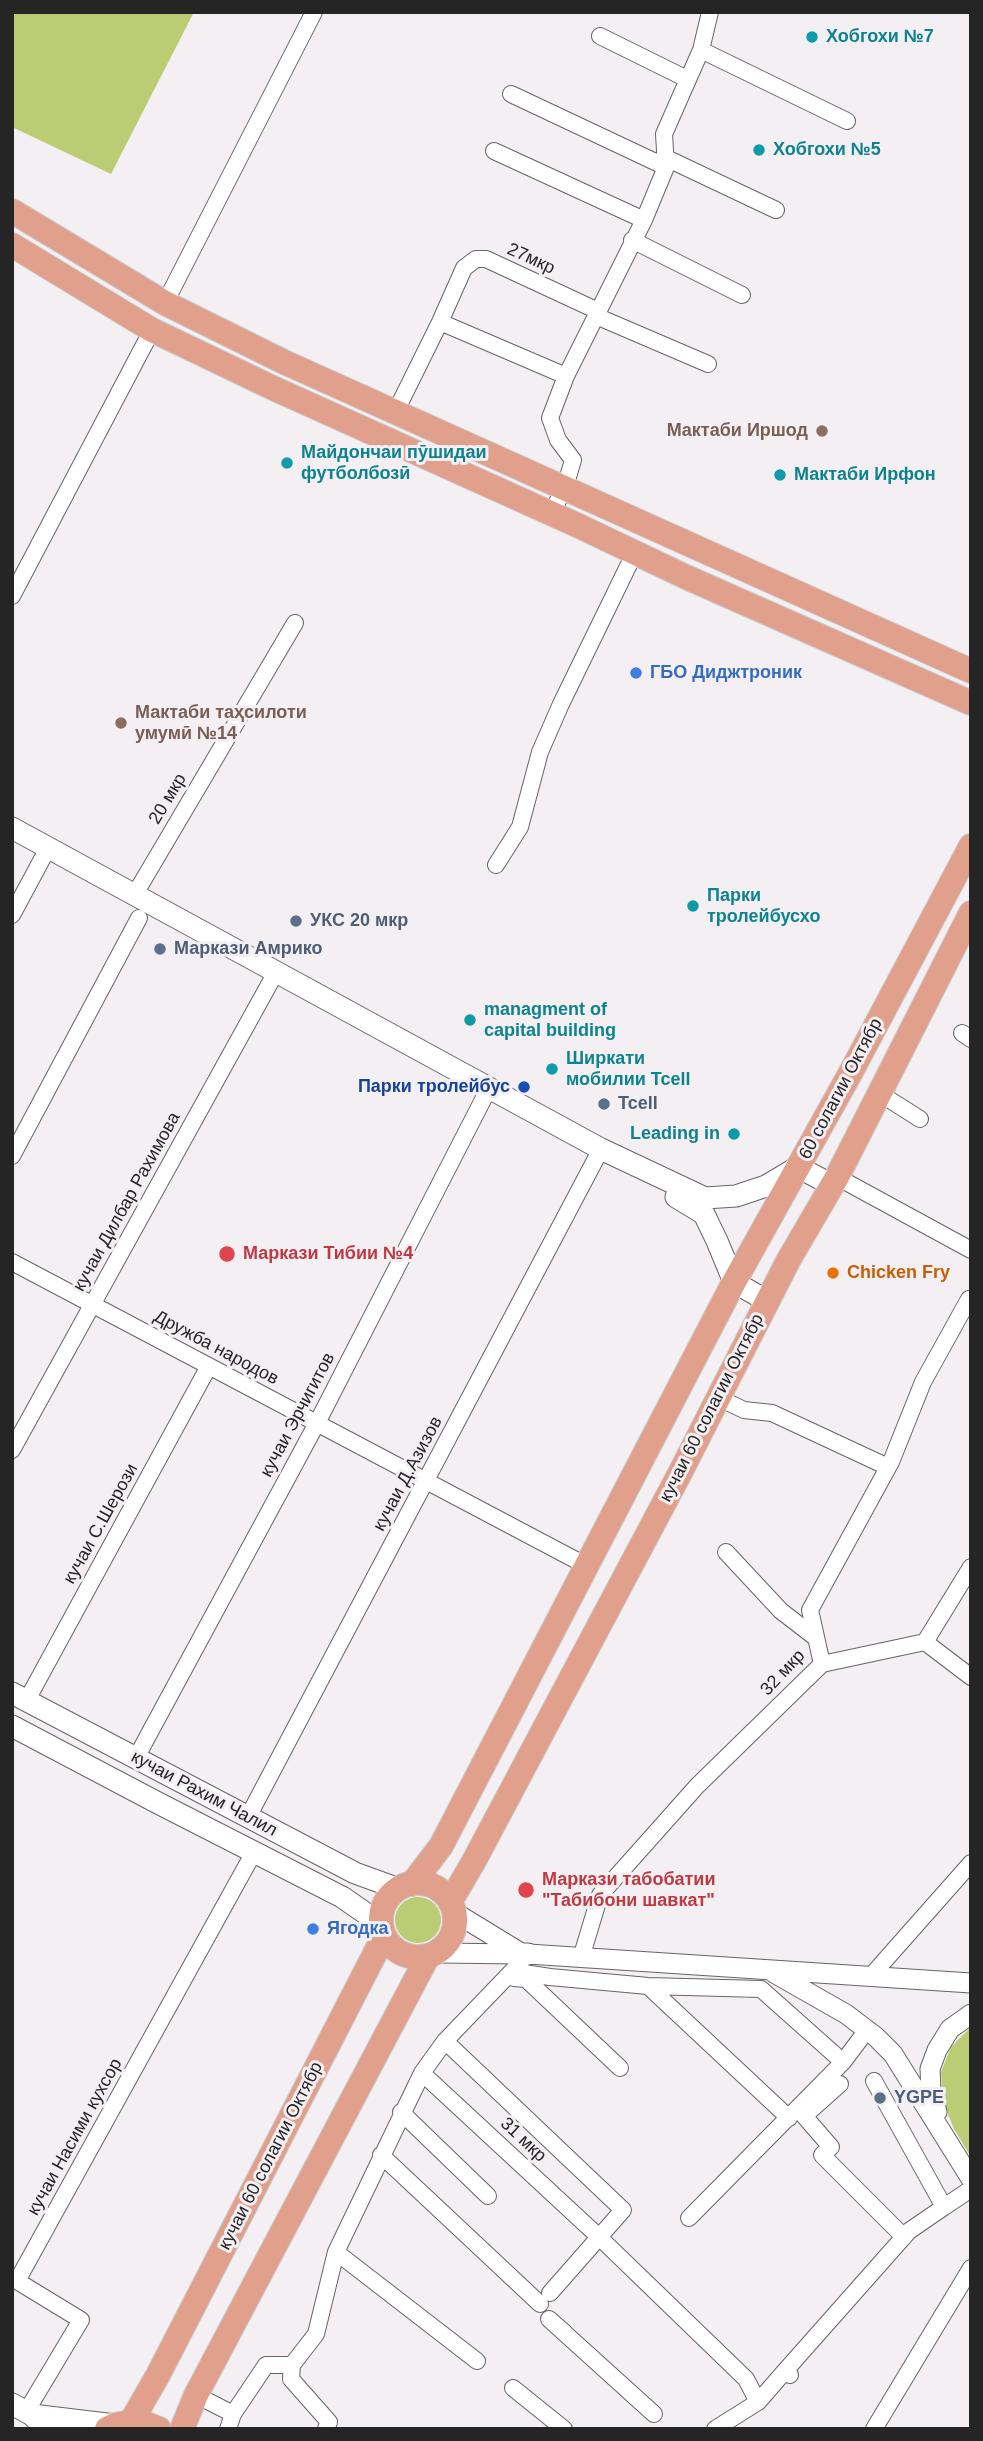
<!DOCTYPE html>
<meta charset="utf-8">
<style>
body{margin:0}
#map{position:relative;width:983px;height:2441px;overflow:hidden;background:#f3eff3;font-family:Arial,sans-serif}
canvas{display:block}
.frame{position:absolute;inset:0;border:14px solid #262526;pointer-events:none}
</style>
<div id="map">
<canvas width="983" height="2441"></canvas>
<div class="frame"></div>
</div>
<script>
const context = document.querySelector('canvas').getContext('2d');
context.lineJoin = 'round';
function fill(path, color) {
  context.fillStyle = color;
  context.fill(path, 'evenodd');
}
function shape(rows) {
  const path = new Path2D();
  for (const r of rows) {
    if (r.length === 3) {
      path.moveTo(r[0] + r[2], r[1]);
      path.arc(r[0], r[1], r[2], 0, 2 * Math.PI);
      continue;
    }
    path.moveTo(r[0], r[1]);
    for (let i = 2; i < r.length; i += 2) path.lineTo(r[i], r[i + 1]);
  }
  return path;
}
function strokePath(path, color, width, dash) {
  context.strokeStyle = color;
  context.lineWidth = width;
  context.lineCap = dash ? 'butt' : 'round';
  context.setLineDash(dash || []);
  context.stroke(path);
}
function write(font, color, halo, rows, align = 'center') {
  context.font = font + ' Arial,sans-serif';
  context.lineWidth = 6;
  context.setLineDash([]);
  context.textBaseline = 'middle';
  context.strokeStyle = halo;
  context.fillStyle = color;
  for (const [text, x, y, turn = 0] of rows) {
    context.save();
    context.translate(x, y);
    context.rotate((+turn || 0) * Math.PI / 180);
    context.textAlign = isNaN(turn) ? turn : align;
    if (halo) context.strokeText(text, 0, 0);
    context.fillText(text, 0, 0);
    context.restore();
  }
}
const green = shape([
 [12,12,194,12,111,174,12,127],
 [418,1920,23],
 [971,2027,971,2157,954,2129,943,2102,941,2072,951,2047]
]);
const minor = shape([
 [600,36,687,79],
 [701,50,847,121],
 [511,94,666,167],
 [494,151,644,220],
 [664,157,776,210],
 [632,240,742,295],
 [165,303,314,12],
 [596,316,708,364],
 [440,322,464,268,476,259,486,259,598,311],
 [395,413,440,322,566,376],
 [551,514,565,487,573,460,558,440,550,418,566,376,644,220,666,167,664,134,701,50,710,12],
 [12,596,152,330],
 [496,865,520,827,540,752,561,704,635,552],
 [135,894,295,623],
 [12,915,48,848],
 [962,1033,971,1039],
 [879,1093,920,1119],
 [12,1156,139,918],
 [837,1177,971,1250],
 [12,1262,587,1566],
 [719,1398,744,1410,772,1413,888,1467],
 [12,1450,276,972],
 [726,1552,781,1611,816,1638],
 [925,1642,971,1677],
 [822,1664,925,1642,971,1567],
 [27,1700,209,1366],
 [136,1758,317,1423,489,1088],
 [248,1817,601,1149],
 [581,1958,600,1895,697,1786,822,1664,810,1610,891,1462,923,1382,969,1299],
 [515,1969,524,1973,550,1977,648,1986,761,1989,843,2062,689,2218],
 [871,1976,971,1863],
 [514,1978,526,1979,620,2068],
 [648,1986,789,2118],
 [445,2041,623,2210,550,2293],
 [843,2062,867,2030],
 [422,2073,598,2236,746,2379,758,2402],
 [874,2081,944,2207,971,2189],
 [798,2109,831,2147,822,2155,904,2237],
 [401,2112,488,2196],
 [804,2116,840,2084],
 [381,2155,540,2304],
 [565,2333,549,2319,654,2414],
 [477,2361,336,2252,422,2073,445,2041,521,1962],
 [292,2365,291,2379,329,2422,326,2429],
 [785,2371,909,2231,944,2207],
 [513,2388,564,2429],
 [196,2395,233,2414,228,2429],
 [26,2412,81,2320,17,2281,254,1852],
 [233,2414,266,2365,292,2365,316,2334,336,2252],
 [715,2429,758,2402,785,2371,790,2375],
 [874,2429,971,2268]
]);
const tertiary = shape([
 [454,1912,521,1953],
 [436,1953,521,1954],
 [528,1954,971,1983],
 [774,1973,846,2014,875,2036,893,2054,971,2179],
 [937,2112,931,2091,930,2069,937,2050,950,2029,971,2014]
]);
const secondary = shape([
 [12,828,601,1149,705,1198,736,1196,766,1186,798,1167,832,1185],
 [676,1197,704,1214,717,1241,734,1282,767,1301],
 [12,1693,355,1873,399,1889],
 [12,1726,158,1803,342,1897,381,1924],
 [521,1954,528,1954],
 [12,2404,32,2415,42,2425],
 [32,2415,115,2425]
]);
const trunk = shape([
 [12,211,165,303,284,362,971,671],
 [12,245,152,330,273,388,579,526,686,577,971,703],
 [418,1920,37],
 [412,1884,441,1846,734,1282,851,1072,971,846],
 [450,1902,474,1861,679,1475,788,1261,837,1177,971,913],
 [131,2422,158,2375,384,1936],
 [107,2429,115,2425,131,2422,144,2423,159,2429],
 [182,2429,196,2395,428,1956]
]);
const markers = [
 [812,37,7,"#0f9aa8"],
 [759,150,7,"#0f9aa8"],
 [822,431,7,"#8d6e63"],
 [287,463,7,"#0f9aa8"],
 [780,475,7,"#0f9aa8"],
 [636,673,7,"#3f7fe0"],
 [121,723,7,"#8d6e63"],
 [693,906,7,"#0f9aa8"],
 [296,921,7,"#5c6f8a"],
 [160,949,7,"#5c6f8a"],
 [470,1020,7,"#0f9aa8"],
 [552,1069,7,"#0f9aa8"],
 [524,1087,7,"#1a4fb4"],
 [604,1104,7,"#5c6f8a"],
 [734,1134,7,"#0f9aa8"],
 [227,1254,9,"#e0444e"],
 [833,1273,7,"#e8710a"],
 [526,1890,9,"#e0444e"],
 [313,1929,7,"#3f7fe0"],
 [880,2098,7,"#5c6f8a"]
];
const cultureNames = [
 ["Хобгохи №7",826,37],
 ["Хобгохи №5",773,150],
 ["Майдончаи пӯшидаи",301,453],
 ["футболбозӣ",301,474],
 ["Мактаби Ирфон",794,475],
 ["Парки",707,896],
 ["тролейбусхо",707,917],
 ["managment of",484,1010],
 ["capital building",484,1031],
 ["Ширкати",566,1059],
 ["мобилии Tcell",566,1080],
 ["Leading in",720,1134,"right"]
];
const streetNames = [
 ["27мкр",531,259,25],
 ["20 мкр",168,799,-59],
 ["60 солагии Октябр",841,1089,-62],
 ["кучаи Дилбар Рахимова",127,1202,-61],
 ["Дружба народов",216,1348,28],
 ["кучаи 60 солагии Октябр",712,1408,-63],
 ["кучаи Эрчигитов",298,1415,-62],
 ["кучаи Д.Азизов",408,1474,-62],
 ["кучаи С.Шерози",101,1524,-61],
 ["32 мкр",783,1673,-47],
 ["кучаи Рахим Чалил",204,1794,28],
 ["кучаи Насими кухсор",75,2137,-61],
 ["31 мкр",523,2140,43],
 ["кучаи 60 солагии Октябр",271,2156,-63]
];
const educationNames = [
 ["Мактаби Иршод",808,431],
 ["Мактаби таҳсилоти",135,713,"left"],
 ["умумӣ №14",135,734,"left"]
];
const shopNames = [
 ["ГБО Диджтроник",650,673],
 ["Ягодка",327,1929]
];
const serviceNames = [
 ["УКС 20 мкр",310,921],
 ["Маркази Амрико",174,949],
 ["Tcell",618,1104],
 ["YGPE",894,2098]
];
const transitNames = [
 ["Парки тролейбус",510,1087]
];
const healthNames = [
 ["Маркази Тибии №4",243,1254],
 ["Маркази табобатии",542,1880],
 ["\"Табибони шавкат\"",542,1901]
];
const foodNames = [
 ["Chicken Fry",847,1273]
];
fill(green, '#bbcc74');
strokePath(minor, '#676468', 18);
strokePath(tertiary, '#676468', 21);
strokePath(secondary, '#676468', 23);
strokePath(trunk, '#cbcbcb', 26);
strokePath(minor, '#fff', 16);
strokePath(tertiary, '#fff', 19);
strokePath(secondary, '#fff', 21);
strokePath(trunk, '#e0a08c', 24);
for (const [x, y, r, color] of markers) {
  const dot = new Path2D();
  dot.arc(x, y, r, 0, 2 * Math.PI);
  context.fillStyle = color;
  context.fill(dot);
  strokePath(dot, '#f3eff3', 2.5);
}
write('bold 18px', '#0d838f', '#f3eff3', cultureNames, 'left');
write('18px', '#262526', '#f3eff3', streetNames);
write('bold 18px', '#785e54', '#f3eff3', educationNames, 'right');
write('bold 18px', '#366cbe', '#f3eff3', shopNames, 'left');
write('bold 18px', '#4e5e75', '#f3eff3', serviceNames, 'left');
write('bold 18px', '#164399', '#f3eff3', transitNames, 'right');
write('bold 18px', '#be3a42', '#f3eff3', healthNames, 'left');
write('bold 18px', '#c56008', '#f3eff3', foodNames, 'left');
</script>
